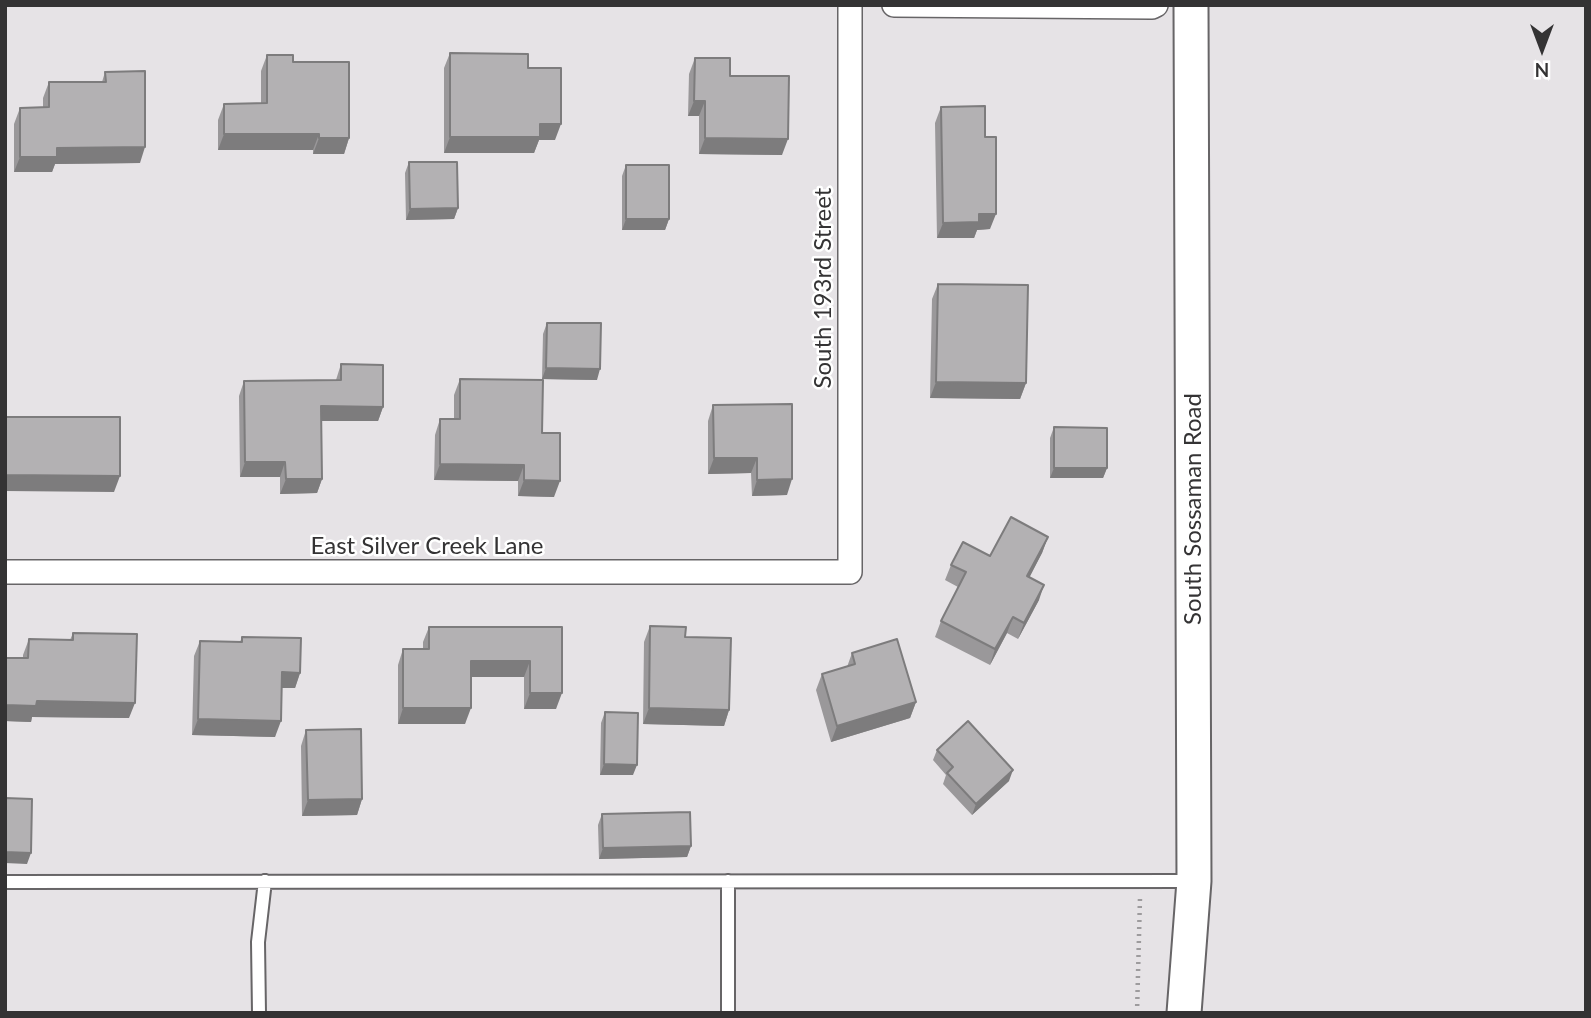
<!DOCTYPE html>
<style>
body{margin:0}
#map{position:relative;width:1591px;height:1018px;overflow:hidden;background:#e6e3e6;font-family:Lato,sans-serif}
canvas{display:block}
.frame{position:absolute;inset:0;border:7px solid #343334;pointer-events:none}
.north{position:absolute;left:1507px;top:14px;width:70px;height:70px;-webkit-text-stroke:5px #fff;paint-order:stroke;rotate:180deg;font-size:19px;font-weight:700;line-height:28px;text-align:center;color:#343334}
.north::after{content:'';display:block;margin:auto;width:24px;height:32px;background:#343334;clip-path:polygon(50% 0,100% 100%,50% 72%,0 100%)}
</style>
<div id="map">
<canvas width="1591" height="1018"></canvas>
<div class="frame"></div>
<div class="north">N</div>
</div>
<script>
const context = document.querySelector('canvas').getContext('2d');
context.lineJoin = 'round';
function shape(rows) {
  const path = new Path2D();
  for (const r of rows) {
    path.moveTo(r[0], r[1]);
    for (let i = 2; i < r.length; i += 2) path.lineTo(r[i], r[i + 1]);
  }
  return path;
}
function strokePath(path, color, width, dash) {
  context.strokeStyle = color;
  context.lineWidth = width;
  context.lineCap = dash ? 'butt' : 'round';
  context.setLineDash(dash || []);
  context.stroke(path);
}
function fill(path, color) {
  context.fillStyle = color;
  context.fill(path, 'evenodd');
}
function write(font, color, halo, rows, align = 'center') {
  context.font = font + ' Lato,sans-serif';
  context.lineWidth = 5;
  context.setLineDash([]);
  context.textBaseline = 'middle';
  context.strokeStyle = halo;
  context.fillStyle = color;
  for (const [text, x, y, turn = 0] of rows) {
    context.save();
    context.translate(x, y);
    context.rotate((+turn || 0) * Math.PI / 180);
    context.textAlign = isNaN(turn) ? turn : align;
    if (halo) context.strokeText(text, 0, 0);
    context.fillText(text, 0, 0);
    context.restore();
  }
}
const path = shape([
 [1137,1013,1140,898]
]);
const lane = shape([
 [728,881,728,1013],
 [5,882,1194,881],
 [259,1013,258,942,265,881]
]);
const street = shape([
 [894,5,1152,7,1156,5],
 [5,572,850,572,850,5]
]);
const secondary = shape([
 [1184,1013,1194,881,1191,5]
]);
const wall = shape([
 [450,53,528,68,555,140,539,140,534,153,444,153,444,68],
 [267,55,293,62,349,138,344,154,313,154,313,150,218,150,218,120,224,104,261,103,261,71],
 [695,58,730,76,782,155,699,154,699,116,688,116,689,74],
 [105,72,140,163,55,164,52,172,14,172,14,124,20,108,43,107,43,98,49,82,102,82],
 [941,107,985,137,990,229,977,230,974,238,937,238,935,123],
 [409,162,458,208,454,219,406,220,405,173],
 [626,165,669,219,665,230,622,230,622,176],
 [938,284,1026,383,1020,399,930,398,932,299],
 [547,323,597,380,542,379,543,334],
 [341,364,383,407,378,421,321,421,322,479,317,493,280,494,280,477,240,477,239,396,244,381,336,380],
 [460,379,542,433,554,497,518,496,518,481,434,480,435,435,440,419,454,419,454,395],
 [713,405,787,495,752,496,751,473,708,474,708,421],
 [1054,427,1107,468,1103,478,1050,478,1050,438],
 [1048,537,1042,553,1029,577,1039,600,1018,639,1007,633,990,665,935,637,941,621,958,587,945,580,951,565,990,556],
 [650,626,685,637,729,710,724,726,643,724,644,642],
 [429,627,562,627,556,709,524,709,524,677,471,677,465,724,398,724,398,665,403,649,423,649,423,642],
 [73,633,129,718,32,717,31,722,5,721,5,658,23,658,23,655,29,639,70,640],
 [242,637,300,673,295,688,282,688,275,737,192,735,194,656,200,641,240,642],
 [852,653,916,702,910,718,831,742,816,690,822,674,847,667],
 [605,712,633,775,600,775,601,723],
 [306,730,362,799,357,815,302,816,301,746],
 [937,750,1009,781,972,815,943,784,946,775,933,760],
 [602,814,691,846,687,857,599,859,598,825]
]);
const shadedWall = shape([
 [694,101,705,101,699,116,688,116],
 [540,124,561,124,555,140,539,140,534,153,444,153,450,137],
 [224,134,319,134,313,150,218,150],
 [319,138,349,138,344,154,313,154],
 [705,138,788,139,782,155,699,154],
 [145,147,140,163,55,164,52,172,14,172,20,157,57,148],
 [458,208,454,219,406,220,410,209],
 [979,214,996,214,990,229,977,230,974,238,937,238,943,223],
 [626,219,669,219,665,230,622,230],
 [546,368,600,369,597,380,542,379],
 [936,382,1026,383,1020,399,930,398],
 [321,406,383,407,378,421,316,421],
 [714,458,757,458,751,473,708,474],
 [245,462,285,462,280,477,240,477],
 [440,464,524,465,518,481,434,480],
 [1054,468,1107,468,1103,478,1050,478],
 [5,475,120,476,114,492,5,491],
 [286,479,322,479,317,493,280,494],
 [792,479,787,495,752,496,757,480],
 [524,480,560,481,554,497,518,496],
 [1048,537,1042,553,1022,592,1027,576],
 [1044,585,1039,600,1018,639,1024,623],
 [1013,617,1007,633,990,665,995,649],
 [471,661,530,661,524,677,465,677],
 [282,672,300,673,295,688,277,688],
 [530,693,562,693,556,709,524,709],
 [37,701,135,703,129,718,32,717,31,722,5,721,5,705],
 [916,702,910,718,831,742,837,726],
 [403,708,471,708,465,724,398,724],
 [649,708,729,710,724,726,643,724],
 [198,719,281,721,275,737,192,735],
 [604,764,637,765,633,775,600,775],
 [1013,770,1009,781,972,815,976,804],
 [362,799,357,815,302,816,308,800],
 [691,846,687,857,599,859,603,848],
 [5,852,31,853,27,864,5,863]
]);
const building = shape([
 [450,53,528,54,528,68,561,68,561,124,540,124,540,137,450,137,450,53],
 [267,55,293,55,293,62,349,62,349,138,319,138,319,134,224,134,224,104,267,103,267,55],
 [695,58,730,58,730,76,789,76,788,139,705,138,705,101,694,101,695,58],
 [145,71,145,147,57,148,57,157,20,157,20,108,49,107,49,82,106,82,105,72,145,71],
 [985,106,985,137,996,137,996,214,979,214,979,222,943,223,941,107,985,106],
 [409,162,457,162,458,208,410,209,409,162],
 [626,165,669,165,669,219,626,219,626,165],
 [938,284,1028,285,1026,383,936,382,938,284],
 [547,323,601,323,600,369,546,368,547,323],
 [341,364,383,365,383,407,321,406,322,479,286,479,285,462,245,462,244,381,341,380,341,364],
 [460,379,543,380,542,433,560,433,560,481,524,480,524,465,440,464,440,419,460,419,460,379],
 [792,404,792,479,757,480,757,458,714,458,713,405,792,404],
 [5,417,120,417,120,476,5,475,5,417],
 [1054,427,1107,428,1107,468,1054,468,1054,427],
 [1011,517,1048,537,1027,576,1044,585,1024,623,1013,617,995,649,941,621,966,572,951,565,963,542,990,556,1011,517],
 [650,626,686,627,685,637,731,638,729,710,649,708,650,626],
 [429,627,562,627,562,693,530,693,530,661,471,661,471,708,403,708,403,649,429,649,429,627],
 [73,633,137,634,135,703,37,701,36,706,5,705,5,658,28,658,29,639,73,640,73,633],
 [242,637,301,638,300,673,282,672,281,721,198,719,200,641,242,642,242,637],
 [897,639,916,702,837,726,822,674,855,664,852,653,897,639],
 [605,712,638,713,637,765,604,764,605,712],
 [968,721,1013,770,976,804,947,773,953,767,937,750,968,721],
 [361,729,362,799,308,800,306,730,361,729],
 [5,798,32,799,31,853,5,852,5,798],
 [690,812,691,846,603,848,602,814,690,812]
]);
const streetNames = [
 ["South 193rd Street",823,288,-90],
 ["South Sossaman Road",1193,509,-90],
 ["East Silver Creek Lane",427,546]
];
strokePath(lane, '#676567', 16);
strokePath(street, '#676567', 26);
strokePath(secondary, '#676567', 37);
strokePath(path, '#9d9b9d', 4.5, [2, 5]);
strokePath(lane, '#fff', 12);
strokePath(street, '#fff', 23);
strokePath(secondary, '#fff', 33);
fill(wall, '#9a989a');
fill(shadedWall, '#7d7c7d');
fill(building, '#b3b1b3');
strokePath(building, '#7d7c7d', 2);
write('24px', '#343334', '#fff', streetNames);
</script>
